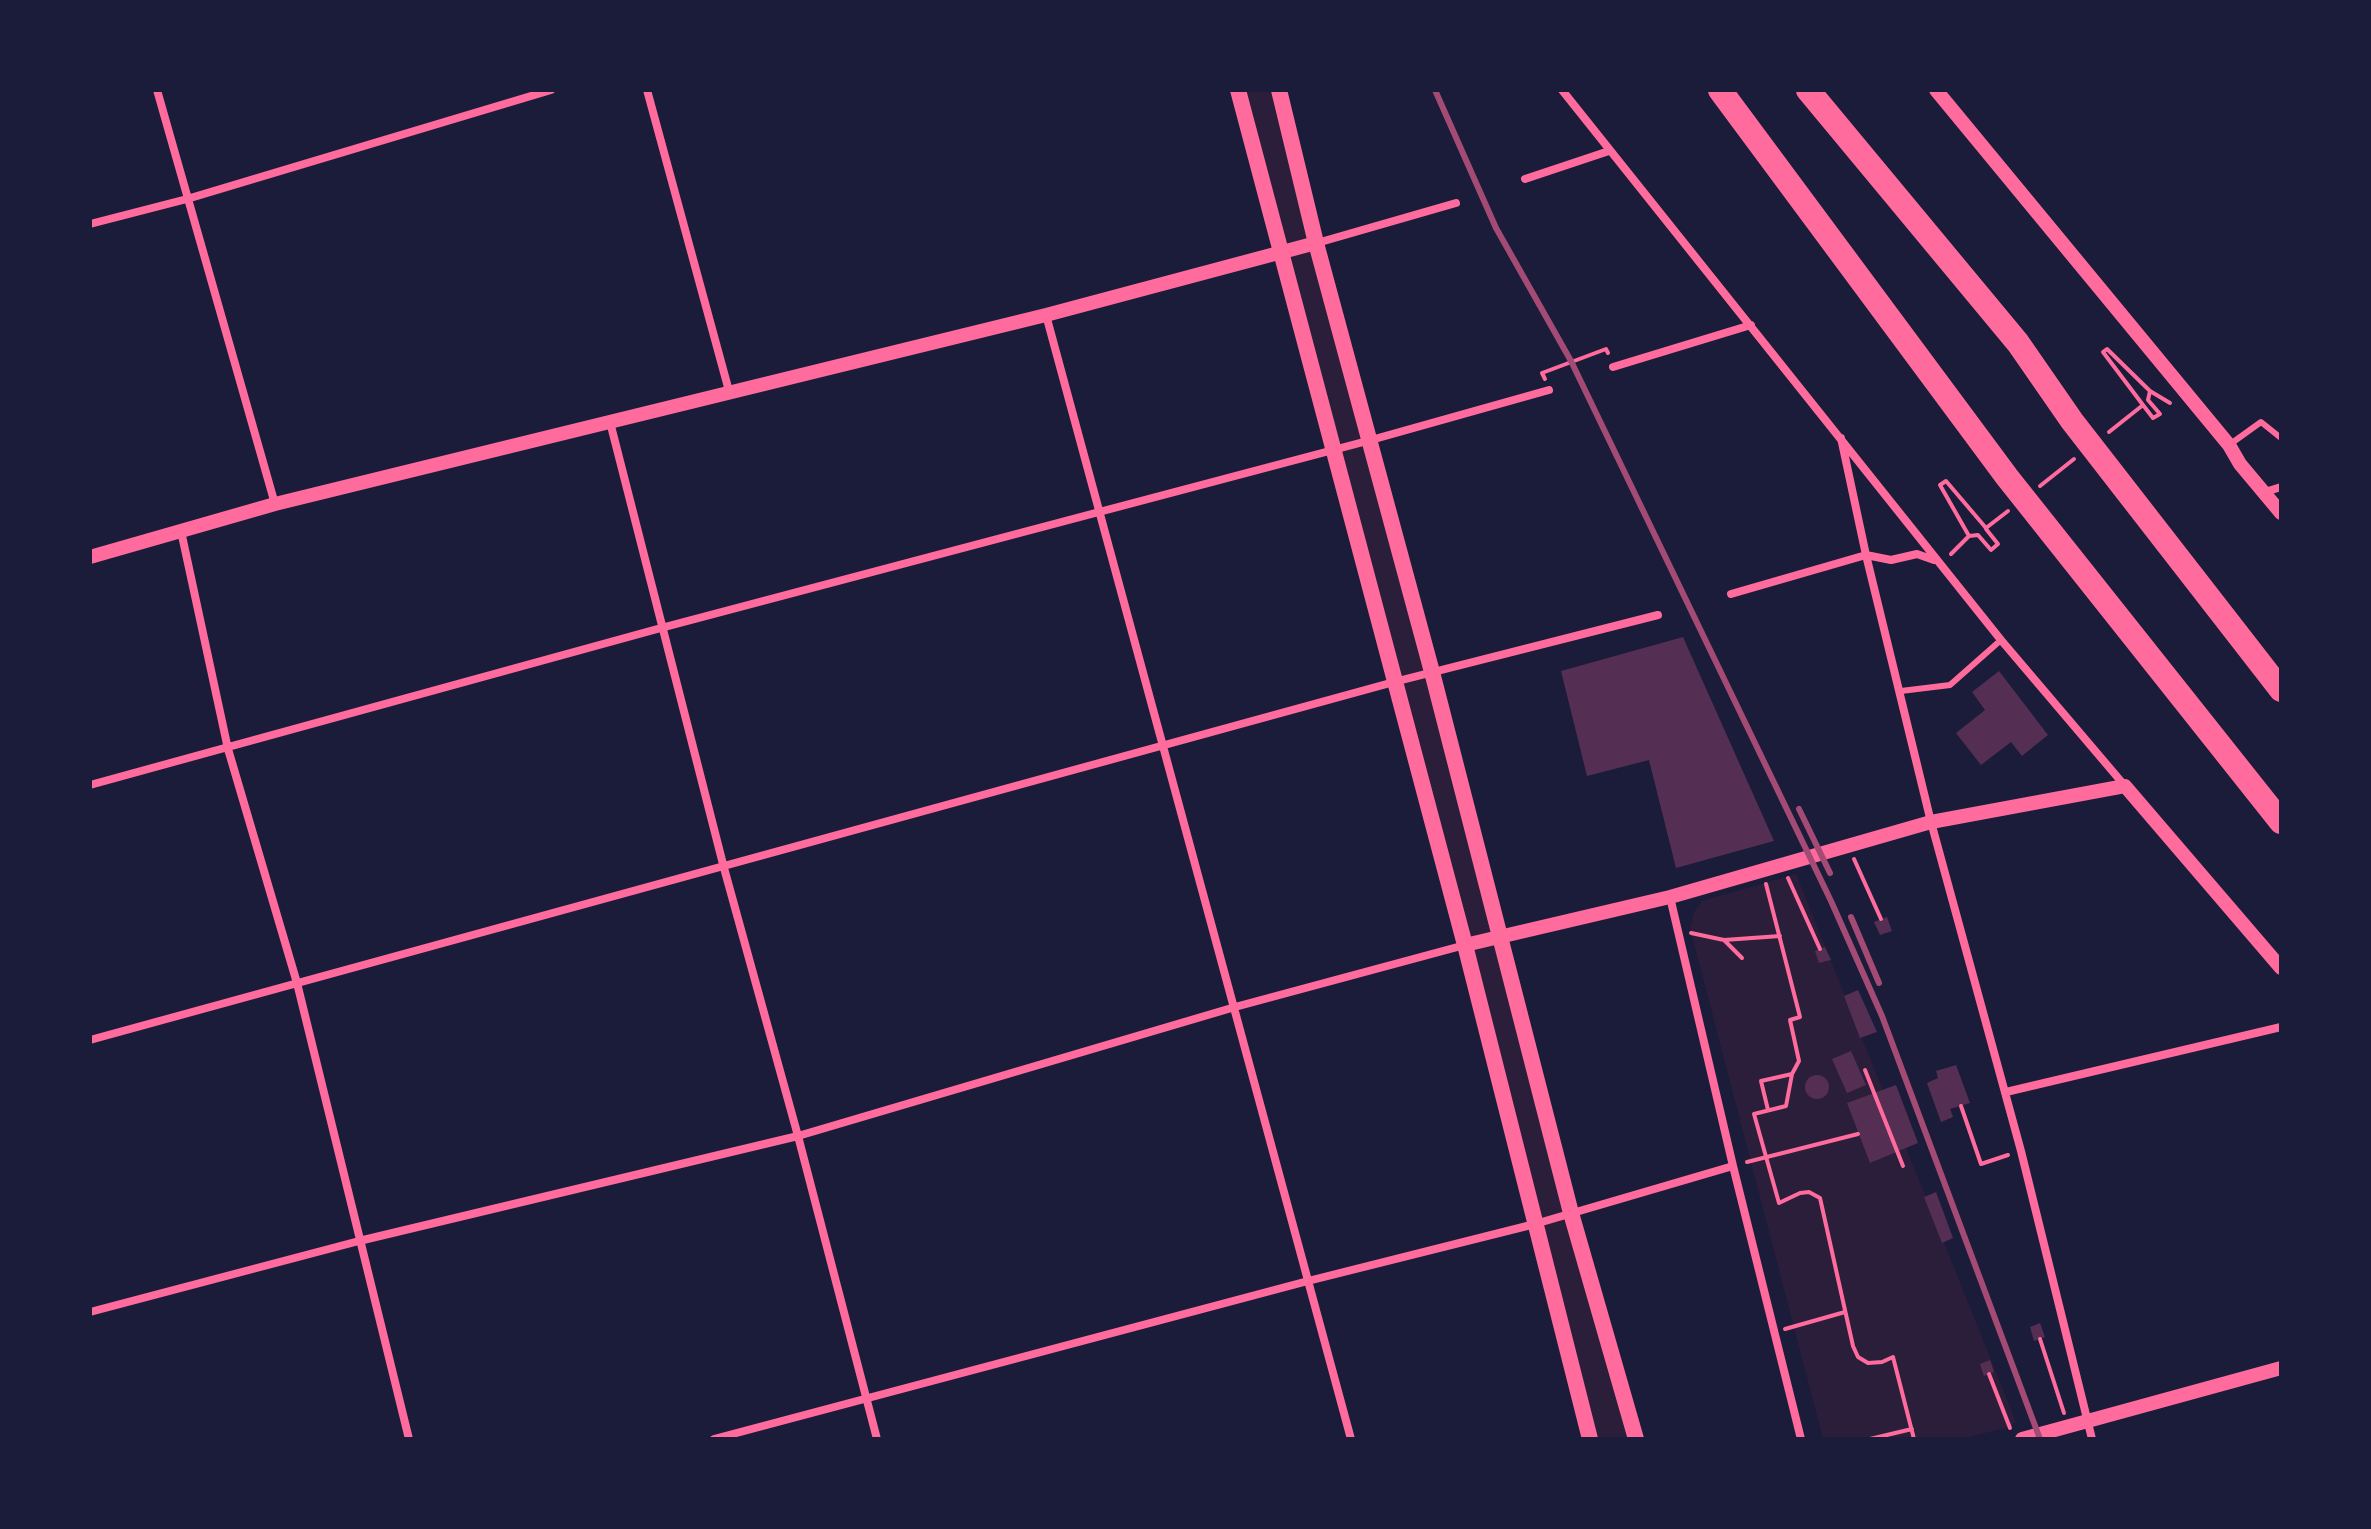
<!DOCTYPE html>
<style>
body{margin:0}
#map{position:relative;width:2371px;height:1529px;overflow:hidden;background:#1b1b3a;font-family:"Golos Text",sans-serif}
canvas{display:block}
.frame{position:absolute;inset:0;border:92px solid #1b1b3a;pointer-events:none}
</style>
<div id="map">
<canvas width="2371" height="1529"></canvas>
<div class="frame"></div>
</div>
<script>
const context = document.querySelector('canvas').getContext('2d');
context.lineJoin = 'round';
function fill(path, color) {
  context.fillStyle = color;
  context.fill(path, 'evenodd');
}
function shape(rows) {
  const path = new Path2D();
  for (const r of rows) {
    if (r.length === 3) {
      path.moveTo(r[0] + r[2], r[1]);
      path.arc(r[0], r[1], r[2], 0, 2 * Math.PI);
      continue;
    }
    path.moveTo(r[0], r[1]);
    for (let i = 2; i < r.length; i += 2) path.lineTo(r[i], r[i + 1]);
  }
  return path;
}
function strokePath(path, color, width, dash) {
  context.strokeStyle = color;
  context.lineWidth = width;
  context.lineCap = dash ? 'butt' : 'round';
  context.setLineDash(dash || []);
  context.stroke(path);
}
const green = shape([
 [1238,90,1279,90,1636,1439,1590,1439],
 [1796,874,2016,1422,2010,1427,1961,1439,1823,1439,1690,928,1694,912,1702,901]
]);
const building = shape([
 [1683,637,1774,841,1676,868,1649,760,1587,776,1561,671],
 [1999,671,2048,735,2022,756,2011,742,1981,765,1956,733,1985,710,1972,692],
 [1887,917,1892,931,1880,935,1874,922],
 [1825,947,1831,960,1819,963,1815,951],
 [1858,990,1877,1032,1860,1038,1844,996],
 [1851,1051,1866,1085,1847,1093,1832,1059],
 [1956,1065,1970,1103,1950,1109,1953,1117,1941,1122,1927,1083,1938,1078,1936,1071],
 [1817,1087,12],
 [1896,1085,1918,1143,1870,1163,1847,1103],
 [1936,1192,1953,1238,1942,1243,1924,1197],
 [2040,1323,2045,1337,2034,1341,2030,1327],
 [1990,1360,1994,1372,1984,1376,1980,1364]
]);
const path = shape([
 [1545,379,1542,373,1606,349,1608,353],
 [2143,405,2153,418,2160,414,2148,400,2150,391,2170,403],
 [2109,432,2143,405,2103,352,2107,349,2150,391],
 [2040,486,2074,459],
 [1969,536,1940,485,1946,481,1986,528,2008,511],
 [1951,554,1969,536,1978,535,1991,550,1998,544,1986,529],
 [1854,859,1881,919],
 [1788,878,1820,949],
 [1766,884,1800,1017,1790,1020,1799,1061,1792,1074,1786,1106,1754,1114,1779,1203,1800,1193,1809,1192,1820,1198,1853,1346,1858,1357,1868,1363,1882,1362,1893,1357,1914,1439],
 [1691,933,1724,940,1780,936],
 [1724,940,1742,958],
 [1865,1070,1903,1166],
 [1961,1106,1981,1164,2008,1155],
 [1768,1110,1761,1081,1792,1074],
 [1747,1162,1858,1134],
 [1785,1329,1845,1312],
 [2040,1339,2064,1413],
 [1989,1374,2010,1428],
 [1870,1439,1912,1429]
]);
const service = shape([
 [2229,445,2261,422,2281,438],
 [1901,691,1950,685,2001,640]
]);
const minor = shape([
 [157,90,275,504],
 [647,90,729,391],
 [1562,90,2001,640,2125,786],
 [1525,179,1609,151],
 [90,224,187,199,551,90],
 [1317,243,1456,203],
 [1046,315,1351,1439],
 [1613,367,1751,325],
 [610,422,724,868,798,1136,877,1439],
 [1841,438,1866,555,1931,822,2021,1151,2092,1439],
 [2265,492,2281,487],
 [181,531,228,749,297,983,409,1439],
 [1731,594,1866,555,1891,560,1917,554,1934,560],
 [90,785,661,628,1371,440,1549,390],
 [1670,897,1733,1166,1801,1439],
 [90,1040,1394,682,1658,615],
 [2006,1092,2281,1027],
 [90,1312,359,1241,798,1136,1235,1007,1465,945],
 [714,1439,1308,1281,1535,1224,1733,1166]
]);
const tertiary = shape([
 [1936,90,2229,445,2240,464,2281,513],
 [90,557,275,504,1046,315,1316,243],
 [1465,945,1670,897,1931,822,2125,786,2281,968],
 [2022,1439,2281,1368]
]);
const secondary = shape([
 [1238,90,1465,945,1590,1439],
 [1279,90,1316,243,1432,672,1571,1213,1636,1439]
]);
const motorway = shape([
 [1720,90,2007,477,2281,822],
 [1808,90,2018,343,2072,421,2281,690]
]);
const rail = shape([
 [1435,90,1496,228,1571,361,1831,901,1882,1016,2040,1439],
 [1799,809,1830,873],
 [1851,917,1879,983]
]);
fill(green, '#2a1e3b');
fill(building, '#542f53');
strokePath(path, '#ff6b9d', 4);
strokePath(service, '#ff6b9d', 6);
strokePath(minor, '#ff6b9d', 8);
strokePath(tertiary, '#ff6b9d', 14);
strokePath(secondary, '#ff6b9d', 16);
strokePath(motorway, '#ff6b9d', 24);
strokePath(rail, '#a44b75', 6);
</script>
